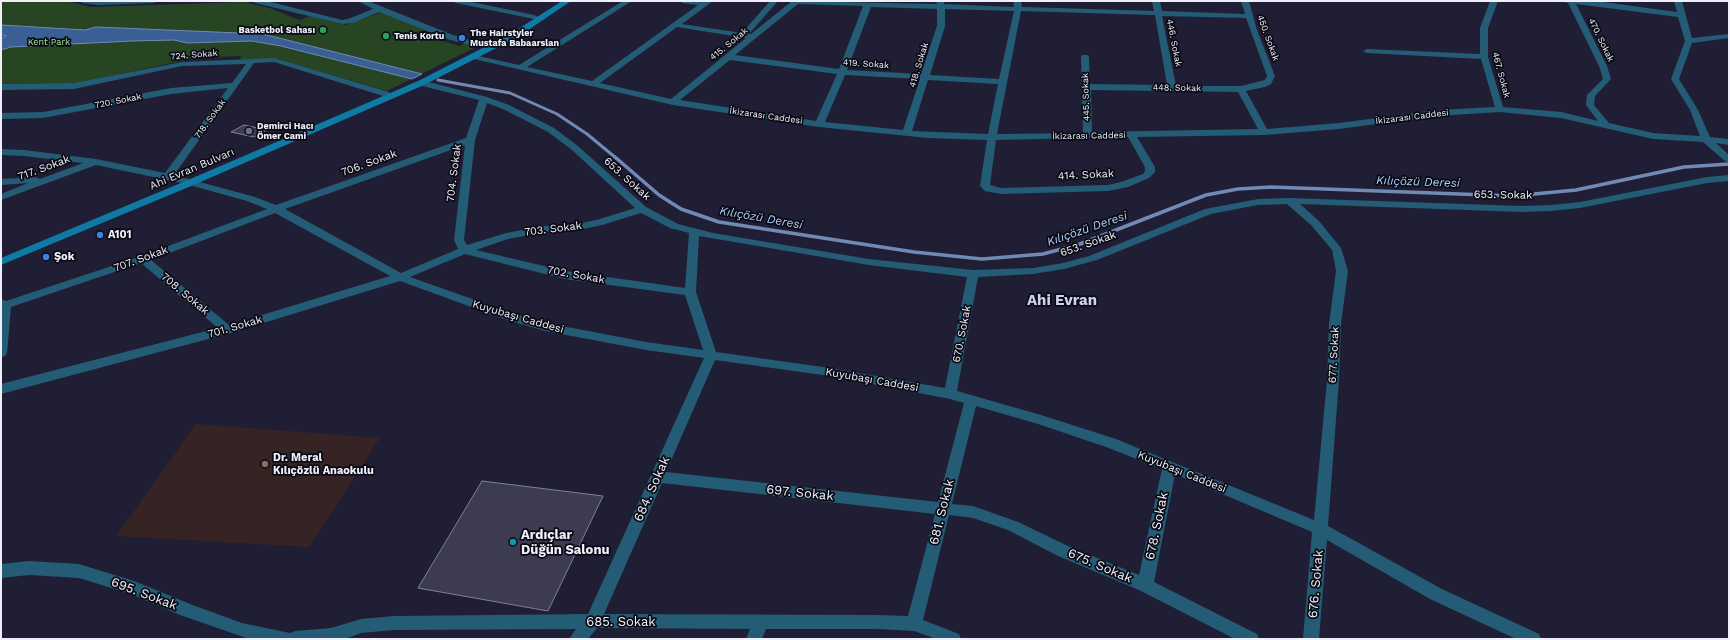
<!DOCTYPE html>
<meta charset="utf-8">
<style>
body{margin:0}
#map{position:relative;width:1730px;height:640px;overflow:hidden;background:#201e34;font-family:"Work Sans",sans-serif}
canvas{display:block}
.frame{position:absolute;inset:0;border:2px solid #efeffe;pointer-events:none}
</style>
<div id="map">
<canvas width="1730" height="640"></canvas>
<div class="frame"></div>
</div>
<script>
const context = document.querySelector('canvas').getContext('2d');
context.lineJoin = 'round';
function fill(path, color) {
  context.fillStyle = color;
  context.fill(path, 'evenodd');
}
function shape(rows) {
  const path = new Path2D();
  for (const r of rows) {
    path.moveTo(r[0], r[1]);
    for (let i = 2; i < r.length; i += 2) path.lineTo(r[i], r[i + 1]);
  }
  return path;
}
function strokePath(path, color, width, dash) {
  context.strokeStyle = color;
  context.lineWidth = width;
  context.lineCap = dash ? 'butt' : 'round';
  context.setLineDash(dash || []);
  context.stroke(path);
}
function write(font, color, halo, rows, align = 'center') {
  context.font = font + ' "Work Sans",sans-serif';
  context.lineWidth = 3.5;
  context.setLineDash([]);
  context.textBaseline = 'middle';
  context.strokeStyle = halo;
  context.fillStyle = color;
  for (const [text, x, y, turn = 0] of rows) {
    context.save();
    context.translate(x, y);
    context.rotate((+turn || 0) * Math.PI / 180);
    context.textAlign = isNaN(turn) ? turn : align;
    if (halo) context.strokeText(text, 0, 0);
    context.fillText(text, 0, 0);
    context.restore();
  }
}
const education = shape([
 [196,424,380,438,309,547,116,536]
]);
const green = shape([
 [1,1,66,1,91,7,244,2,273,9,299,20,311,16,345,25,379,13,384,13,424,30,419,33,459,46,465,43,476,47,387,91,276,59,239,59,242,56,195,58,78,83,1,84]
]);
const water = shape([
 [1,25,85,30,96,27,263,34,422,74,412,79,281,46,252,41,187,43,174,40,132,41,11,47,1,50,1,39,6,36,1,35,1,25]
]);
const streamFar1 = shape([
 [438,80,510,93,557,114,587,134,616,158]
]);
const stream = shape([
 [615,157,659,195,681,209,719,222,914,252,982,259,1043,254,1080,244,1206,195,1238,189,1271,187,1513,196,1576,190,1684,167,1729,164]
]);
const building = shape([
 [244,125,267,130,254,137,231,132,244,125],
 [482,481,603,496,548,611,418,588,482,481]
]);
const minor = shape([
 [81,1,158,1,154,3,98,5,82,3,81,1],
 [254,1,267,1,342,20,348,19,373,9,358,1,368,1,453,35,493,46,494,48,490,50,447,39,379,12,353,23,342,24,255,3,254,1],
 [452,1,467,1,534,15,538,17,534,19,456,3,452,1],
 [623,1,632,1,527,67,592,81,698,5,682,3,681,1,713,1,682,24,742,33,770,1,778,1,749,34,751,34,792,1,937,4,936,1,944,1,944,4,1014,7,1013,1,1021,1,1022,7,1154,11,1152,1,1160,1,1162,11,1245,14,1241,1,1249,1,1257,30,1275,76,1271,84,1265,87,1246,91,1267,129,1339,123,1437,110,1495,107,1481,59,1367,53,1363,51,1367,49,1480,54,1480,28,1490,1,1498,1,1488,28,1488,57,1503,107,1561,112,1598,121,1586,105,1587,95,1603,79,1599,66,1568,3,1561,1,1596,1,1677,12,1674,1,1682,1,1692,38,1729,34,1729,38,1692,43,1679,79,1698,110,1710,137,1729,139,1729,145,1716,143,1729,155,1729,163,1726,162,1703,142,1653,139,1561,118,1500,112,1437,116,1339,129,1264,135,1137,137,1155,167,1155,172,1149,178,1128,187,1108,191,1001,194,985,191,980,186,987,140,928,138,819,127,673,105,474,59,470,57,474,55,519,65,623,1],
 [798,4,863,6,839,69,735,55,798,4],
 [1576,4,1678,17,1685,41,1671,79,1690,110,1700,136,1653,133,1609,123,1594,105,1595,96,1611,79,1607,66,1576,4],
 [871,7,937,9,937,26,921,74,847,70,871,7],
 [945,9,1014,11,999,79,930,75,945,26,945,9],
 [1021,11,1155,15,1167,85,1090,84,1089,57,1088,55,1082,55,1081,57,1083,133,997,134,1021,11],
 [1162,16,1246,18,1267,76,1265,80,1241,86,1176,86,1162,16],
 [677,27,746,38,671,99,600,83,677,27],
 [730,60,837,74,816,121,680,100,730,60],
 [845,75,920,79,903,130,825,122,845,75],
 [928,80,998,84,988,134,912,131,928,80],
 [1091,90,1238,92,1258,129,1092,132,1091,90],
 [1128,137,1145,167,1145,171,1143,174,1121,182,1108,185,1001,188,990,185,996,140,1128,137],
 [274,58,389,92,390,94,389,96,383,96,274,62,254,63,174,175,255,197,276,205,466,138,479,100,418,85,417,83,421,80,487,97,509,105,554,128,578,146,646,207,678,224,713,233,869,259,973,270,1033,268,1063,263,1089,256,1205,209,1258,199,1290,198,1522,206,1551,205,1580,202,1707,177,1729,175,1729,181,1707,183,1580,208,1551,211,1522,212,1300,204,1319,221,1341,248,1348,271,1341,324,1339,380,1328,526,1442,589,1539,634,1541,639,1516,639,1430,599,1327,540,1319,639,1303,639,1312,532,1175,474,1154,582,1257,634,1259,639,1235,639,1139,590,1058,556,1008,530,973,518,949,515,923,620,959,634,961,639,936,639,914,631,878,629,766,629,762,639,746,639,750,629,597,628,588,639,569,639,576,629,394,630,361,633,345,639,249,639,180,615,131,594,79,578,29,575,1,578,1,564,29,561,79,564,134,581,190,604,242,623,290,633,295,631,331,628,361,619,394,616,588,614,704,358,646,350,545,331,507,320,400,281,231,333,1,394,1,384,218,328,141,263,11,307,7,353,5,356,1,357,1,299,6,301,139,257,267,209,247,201,182,183,96,165,1,200,1,194,28,183,1,185,1,179,36,177,40,179,83,163,24,156,1,155,1,149,24,150,96,159,165,173,228,88,171,94,43,118,1,119,1,113,43,112,171,88,232,83,246,64,182,66,74,89,1,90,1,84,74,83,182,62,274,58],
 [487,103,503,109,548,132,572,150,635,208,600,219,578,224,545,226,506,233,467,245,464,240,475,140,487,103],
 [465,145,454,240,458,249,401,273,285,209,465,145],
 [1287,204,1311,225,1332,250,1336,271,1329,324,1327,380,1314,520,1116,439,1041,415,957,391,978,277,1033,274,1064,269,1097,260,1211,214,1258,205,1287,204],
 [275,213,390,276,229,325,151,260,275,213],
 [641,213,670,228,689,233,685,288,565,271,476,250,508,239,545,232,578,230,602,225,641,213],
 [699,236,869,265,967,277,945,388,830,368,716,352,696,292,699,236],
 [465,254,565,279,685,295,703,350,646,342,546,323,515,314,410,277,465,254],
 [715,360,830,376,950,399,964,403,938,502,666,472,715,360],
 [976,406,1038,424,1106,447,1162,469,1139,575,1068,546,1018,522,973,506,952,504,976,406],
 [662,483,935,514,908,616,878,615,604,614,662,483]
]);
const secondary = shape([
 [562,1,571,1,518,37,424,85,196,184,1,265,1,258,188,180,418,81,512,33,562,1]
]);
const markers = [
 [323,30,4,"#2e9e5b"],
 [386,36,4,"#2e9e5b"],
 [462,38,4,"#3f7fe0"],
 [249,131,4,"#6b7280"],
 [100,235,4,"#3f7fe0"],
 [46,257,4,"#3f7fe0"],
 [265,464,4,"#8d6e63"],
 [513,542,4,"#0f9aa8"]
];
const farPoinames = [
 ["Basketbol Sahası",315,30,"right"],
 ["The Hairstyler",470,33],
 ["Mustafa Babaarslan",470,43],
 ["Tenis Kortu",394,36],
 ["Demirci Hacı",257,126],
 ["Ömer Cami",257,136]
];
const farStreetnames = [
 ["450. Sokak",1268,38,70],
 ["470. Sokak",1601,40,64],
 ["446. Sokak",1174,43,79],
 ["415. Sokak",729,44,-39],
 ["724. Sokak",194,55,-5],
 ["419. Sokak",866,64,4],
 ["418. Sokak",919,65,-73],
 ["467. Sokak",1501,75,75],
 ["448. Sokak",1177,88,1],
 ["445. Sokak",1086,97,-92],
 ["720. Sokak",118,101,-11],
 ["İkizarası Caddesi",766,116,8],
 ["İkizarası Caddesi",1412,117,-7],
 ["718. Sokak",210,119,-54],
 ["İkizarası Caddesi",1089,136,-1]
];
const farParknames = [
 ["Kent Park",49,42]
];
const streetNames = [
 ["706. Sokak",369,163,-20],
 ["717. Sokak",44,168,-20],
 ["Ahi Evran Bulvarı",192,169,-23],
 ["704. Sokak",454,173,-83],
 ["414. Sokak",1086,175,-3],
 ["653. Sokak",627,179,42],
 ["653. Sokak",1503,195,1],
 ["703. Sokak",553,229,-7],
 ["653. Sokak",1088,244,-19],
 ["707. Sokak",141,259,-20],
 ["702. Sokak",576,275,10],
 ["708. Sokak",185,294,40],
 ["Kuyubaşı Caddesi",518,317,16],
 ["701. Sokak",235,327,-16],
 ["670. Sokak",962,334,-79],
 ["677. Sokak",1334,355,-87],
 ["Kuyubaşı Caddesi",872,380,10],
 ["Kuyubaşı Caddesi",1182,472,22]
];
const poiNames = [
 ["A101",108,235],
 ["Şok",54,257],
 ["Dr. Meral",273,458],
 ["Kılıçözlü Anaokulu",273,471]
];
const waterNames = [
 ["Kılıçözü Deresi",1418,182,2],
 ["Kılıçözü Deresi",761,218,10],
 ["Kılıçözü Deresi",1087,229,-19]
];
const nearStreetnames = [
 ["684. Sokak",652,489,-66],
 ["697. Sokak",800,493,6],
 ["681. Sokak",942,512,-76],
 ["678. Sokak",1157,526,-78],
 ["675. Sokak",1100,566,23],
 ["676. Sokak",1316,584,-85],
 ["695. Sokak",144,594,21],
 ["685. Sokak",621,622]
];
const nearPoinames = [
 ["Ardıçlar",521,535],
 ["Düğün Salonu",521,550]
];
const districtNames = [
 ["Ahi Evran",1062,301]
];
fill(education, '#362323');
fill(green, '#274423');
fill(water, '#395f95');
strokePath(water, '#708ab4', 1);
strokePath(streamFar1, '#708ab4', 3);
strokePath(stream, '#708ab4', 3.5);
fill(building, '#3c3b52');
strokePath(building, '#81809b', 1);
fill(minor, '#245b75');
fill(secondary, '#0f7aa4');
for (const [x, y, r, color] of markers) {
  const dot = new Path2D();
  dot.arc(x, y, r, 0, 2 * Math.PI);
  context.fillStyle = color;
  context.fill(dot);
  strokePath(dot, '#0a0a13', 1.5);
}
write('bold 9px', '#efeffe', '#0a0a13', farPoinames, 'left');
write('9px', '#efeffe', '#0a0a13', farStreetnames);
write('9px', '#a0e696', '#0a0a13', farParknames);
write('11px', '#efeffe', '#0a0a13', streetNames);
write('bold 11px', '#efeffe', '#0a0a13', poiNames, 'left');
write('italic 12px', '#accefe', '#0a0a13', waterNames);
write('13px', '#efeffe', '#0a0a13', nearStreetnames);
write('bold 13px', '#efeffe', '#0a0a13', nearPoinames, 'left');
write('bold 15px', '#d0cfed', '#0a0a13', districtNames);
</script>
